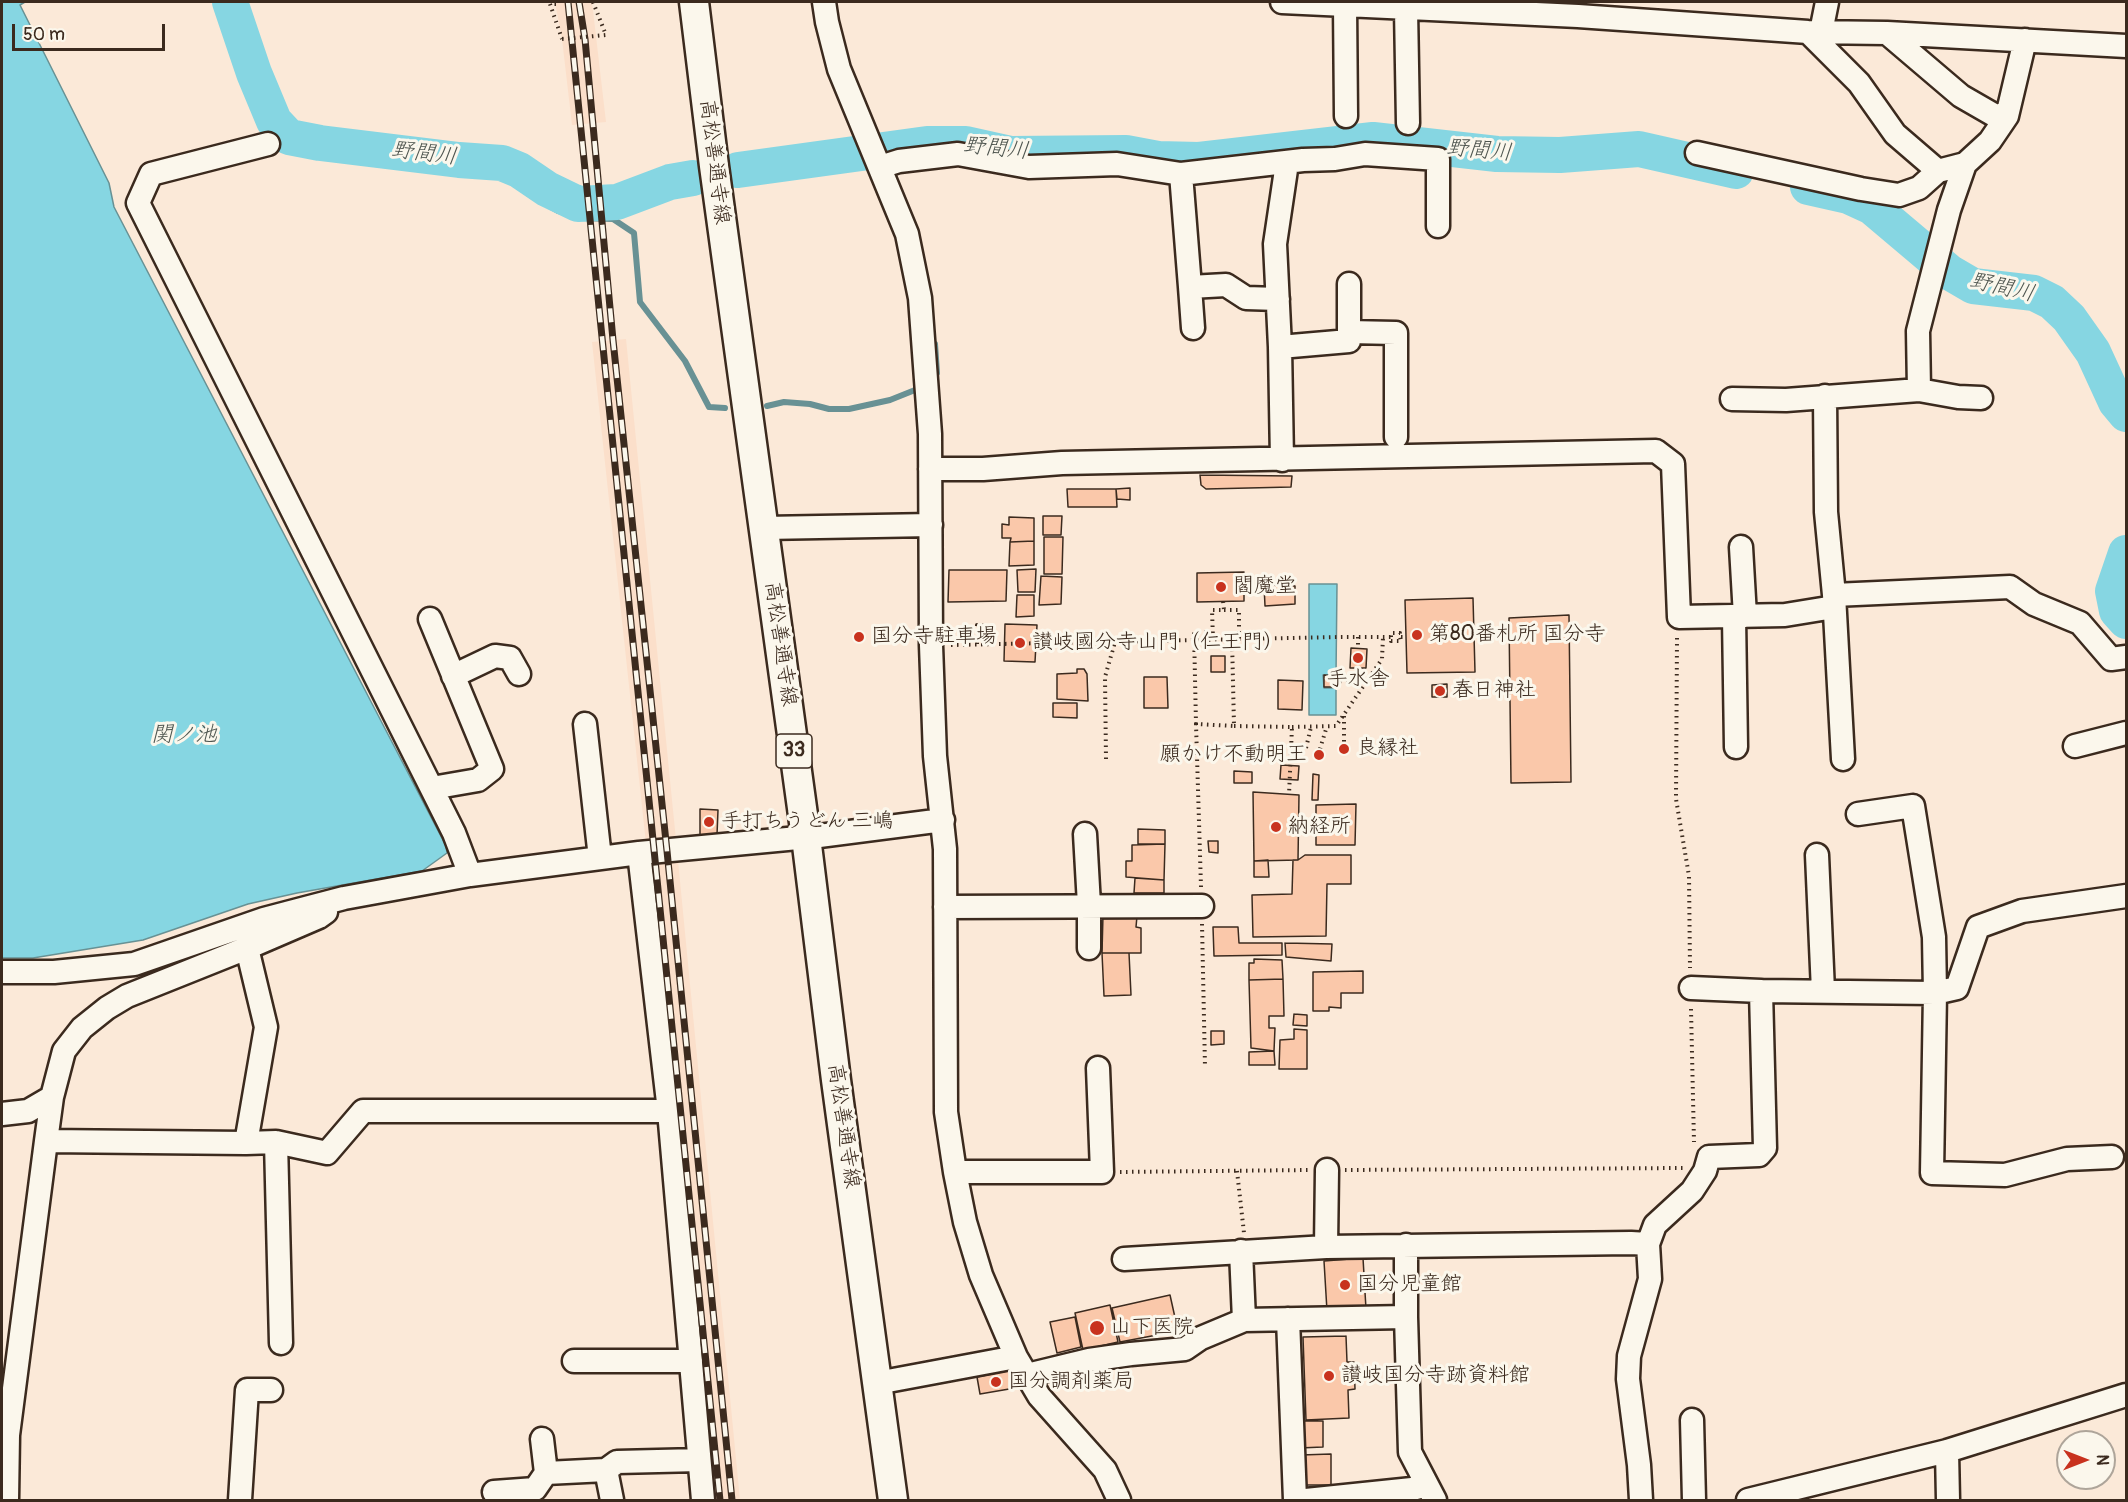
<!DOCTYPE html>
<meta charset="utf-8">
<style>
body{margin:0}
#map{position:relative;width:2128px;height:1502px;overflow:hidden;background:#fbe9d8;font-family:Pangolin,sans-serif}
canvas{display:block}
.frame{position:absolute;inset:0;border:3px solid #3b2a1e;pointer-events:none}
.north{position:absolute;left:2056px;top:1430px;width:60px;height:60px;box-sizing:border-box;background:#fbf7ec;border:2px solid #aea59a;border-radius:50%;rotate:90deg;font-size:16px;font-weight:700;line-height:24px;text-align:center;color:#3b2a1e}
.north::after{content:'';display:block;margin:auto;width:21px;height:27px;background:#c8321e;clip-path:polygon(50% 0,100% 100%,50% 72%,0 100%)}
.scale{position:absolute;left:12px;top:24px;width:153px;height:27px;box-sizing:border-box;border:3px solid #3b2a1e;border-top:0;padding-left:8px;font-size:18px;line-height:21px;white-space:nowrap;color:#3b2a1e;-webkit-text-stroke:4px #fbf7ec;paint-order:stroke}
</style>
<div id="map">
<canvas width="2128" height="1502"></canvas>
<div class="frame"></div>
<div class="north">N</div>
<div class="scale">50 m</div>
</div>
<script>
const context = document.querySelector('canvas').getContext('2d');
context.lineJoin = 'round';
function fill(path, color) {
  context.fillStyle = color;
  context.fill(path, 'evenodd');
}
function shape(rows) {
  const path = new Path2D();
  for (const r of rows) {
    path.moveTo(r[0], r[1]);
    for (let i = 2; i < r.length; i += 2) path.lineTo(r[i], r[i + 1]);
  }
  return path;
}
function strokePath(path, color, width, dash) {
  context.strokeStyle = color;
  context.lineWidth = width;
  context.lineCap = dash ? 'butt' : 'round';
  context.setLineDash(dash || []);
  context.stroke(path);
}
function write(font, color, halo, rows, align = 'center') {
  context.font = font + ' Pangolin,"Klee One",sans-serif';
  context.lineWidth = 6;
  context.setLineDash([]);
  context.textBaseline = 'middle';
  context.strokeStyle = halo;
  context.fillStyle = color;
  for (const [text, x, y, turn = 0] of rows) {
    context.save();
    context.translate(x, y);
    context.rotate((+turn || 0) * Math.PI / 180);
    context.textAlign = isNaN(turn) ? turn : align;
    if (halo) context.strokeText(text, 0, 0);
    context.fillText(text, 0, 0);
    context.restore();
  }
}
const built = shape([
 [555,2,592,2,606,122,572,125,562,39],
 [626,339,677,850,740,1500,711,1500,647,853,592,342]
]);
const water = shape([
 [2,2,25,2,20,5,109,183,114,207,446,846,447,853,422,871,297,893,248,904,143,940,33,958,2,958,2,2],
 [1309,584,1337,584,1336,675,1323,675,1324,688,1336,688,1336,715,1309,715,1309,584]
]);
const stream = shape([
 [483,162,533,197,558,211,581,218,613,219,634,233,640,302,685,361,709,407,725,408],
 [935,344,937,373],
 [767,406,784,402,810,404,829,409,849,409,890,400,920,388]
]);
const river = shape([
 [230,2,254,73,274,121,289,137,320,143,459,160,502,163,519,170,547,189,578,204,617,202,670,182,693,178],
 [738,170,927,144,966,144,1011,154,1126,153,1158,159,1199,160,1373,140,1497,154,1560,155,1639,149,1736,171],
 [1808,187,1848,196,1872,207,1949,272,1973,286,2034,293,2052,302,2069,318,2093,352,2116,402,2126,414],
 [2126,553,2113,591,2117,611,2126,621]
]);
const building = shape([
 [1200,475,1292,476,1291,487,1206,489,1201,485,1200,475],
 [1130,488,1130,500,1117,499,1116,489,1130,488],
 [1067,489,1116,489,1117,507,1068,507,1067,489],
 [1043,516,1062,516,1061,535,1043,535,1043,516],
 [1009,517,1034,518,1034,541,1010,542,1011,538,1002,538,1002,524,1009,525,1009,517],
 [1044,537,1063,537,1062,574,1044,574,1044,537],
 [1034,541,1034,565,1009,566,1010,542,1034,541],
 [1036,569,1035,592,1018,592,1017,570,1036,569],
 [949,570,1007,570,1006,601,948,602,949,570],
 [1244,572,1244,601,1197,602,1197,573,1244,572],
 [1041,576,1062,577,1061,604,1039,605,1041,576],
 [1264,585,1295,586,1295,604,1265,606,1264,585],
 [1017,595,1034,595,1034,616,1016,617,1017,595],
 [1473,598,1475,672,1407,673,1405,600,1473,598],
 [1569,615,1571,782,1511,783,1509,618,1569,615],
 [1005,624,1037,625,1035,662,1004,661,1005,624],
 [1351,648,1367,649,1366,668,1350,668,1351,648],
 [1211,656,1225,656,1225,672,1211,672,1211,656],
 [1077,669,1084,669,1087,674,1088,701,1057,699,1057,674,1077,673,1077,669],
 [1324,675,1336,676,1336,687,1324,687,1324,675],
 [1144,677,1167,677,1168,708,1144,708,1144,677],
 [1278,680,1303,681,1302,710,1278,709,1278,680],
 [1447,684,1447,697,1432,697,1432,685,1447,684],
 [1053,703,1077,703,1077,718,1053,717,1053,703],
 [1281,765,1299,766,1298,780,1280,779,1281,765],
 [1234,771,1252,772,1252,783,1234,783,1234,771],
 [1313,774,1319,775,1318,800,1312,800,1313,774],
 [1253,792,1299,795,1298,860,1254,861,1253,792],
 [1356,804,1355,845,1316,845,1316,805,1356,804],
 [700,809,718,810,717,835,700,835,700,809],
 [1138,829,1165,830,1165,844,1138,844,1138,829],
 [1208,841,1218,841,1218,853,1209,852,1208,841],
 [1165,844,1164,880,1126,877,1126,861,1132,861,1132,845,1165,844],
 [1305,855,1351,855,1351,884,1327,884,1326,936,1253,937,1252,895,1292,894,1293,860,1298,860,1305,855],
 [1268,860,1269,877,1254,877,1254,861,1268,860],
 [1135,878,1164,880,1164,893,1134,893,1135,878],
 [1103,915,1137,916,1136,927,1141,928,1141,953,1102,953,1103,915],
 [1213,927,1238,927,1239,943,1282,943,1282,955,1214,956,1213,927],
 [1285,943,1332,944,1331,961,1286,957,1285,943],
 [1102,953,1129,953,1131,995,1104,996,1102,953],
 [1254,959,1282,960,1283,979,1249,980,1249,963,1254,963,1254,959],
 [1363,971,1363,993,1341,993,1341,1008,1329,1007,1329,1011,1313,1011,1313,972,1363,971],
 [1283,979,1284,1016,1269,1016,1269,1028,1275,1028,1274,1051,1251,1048,1249,980,1283,979],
 [1294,1014,1307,1015,1307,1026,1293,1025,1294,1014],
 [1294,1029,1307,1030,1307,1069,1279,1069,1280,1040,1294,1039,1294,1029],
 [1211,1031,1224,1031,1224,1044,1211,1045,1211,1031],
 [1274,1051,1275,1065,1249,1065,1249,1052,1274,1051],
 [1363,1258,1366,1309,1327,1311,1324,1261,1363,1258],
 [1170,1295,1178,1331,1120,1342,1112,1308,1170,1295],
 [1110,1305,1118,1342,1083,1350,1075,1313,1110,1305],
 [1075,1317,1081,1347,1057,1353,1050,1322,1075,1317],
 [1346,1336,1347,1362,1354,1362,1355,1389,1348,1390,1349,1418,1306,1420,1303,1337,1346,1336],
 [1012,1370,1015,1388,980,1394,977,1377,1012,1370],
 [1299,1421,1323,1421,1323,1447,1299,1448,1299,1421],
 [1331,1454,1331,1485,1301,1485,1301,1455,1331,1454]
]);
const path = shape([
 [593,2,606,35],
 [556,4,550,4,562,39],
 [1224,610,1239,610,1239,639],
 [1358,637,1358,649],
 [1391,637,1391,633,1400,633,1400,637,1406,637],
 [1677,638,1676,799,1689,876,1690,968],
 [1213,639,1212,610,1224,610,1223,601],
 [977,644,977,625,986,626,985,637,989,637,989,644],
 [951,645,1341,637,1391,637,1391,641,1401,641,1400,637],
 [1334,681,1364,682],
 [1344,716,1344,746],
 [1196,724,1194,632,1208,632,1212,639],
 [1234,726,1292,727,1289,795],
 [1292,727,1336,726,1382,659,1383,637],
 [1306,748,1311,727],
 [1320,749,1327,726],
 [1106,759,1105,677,1115,642],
 [1201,887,1196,724,1234,726,1232,639],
 [1202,924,1205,1067],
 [1691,1009,1694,1142],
 [1345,1170,1683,1168],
 [1237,1171,1244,1233],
 [1120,1172,1308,1170]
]);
const minor = shape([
 [824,2,827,22,839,69,907,234,920,298,930,434,931,645,935,756,945,849,946,1112,955,1172,965,1222,981,1275,1016,1357,1039,1396,1105,1470,1119,1500],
 [1282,2,1578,16,1808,32,1887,33,2126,46],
 [1345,5,1346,116],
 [1406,9,1408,123],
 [1808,32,1859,83,1895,134,1938,171],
 [1821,32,1827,2],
 [1887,33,1961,96,1994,115,2007,116],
 [268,144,151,174,138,203,454,833,470,875],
 [1697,153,1861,189,1899,195,1919,188,1938,171,1965,164],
 [1287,163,1275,244,1280,347,1349,341,1349,284],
 [880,167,899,161,958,154,1029,167,1117,164,1181,174,1303,160,1335,159,1365,154,1438,159,1438,226],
 [1181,174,1190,287,1226,285,1246,298,1278,299],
 [1190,287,1193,328],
 [1349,332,1396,333,1396,437],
 [1280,347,1282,460],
 [1919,390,1918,331,1949,210,1965,164,1990,141,2007,116,2025,40],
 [1825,396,1826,512,1834,595,1843,759],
 [1732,399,1786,400,1919,390,1958,397,1981,398],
 [930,469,983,469,1062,463,1656,451,1673,464,1679,617,1785,615,1834,607],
 [764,528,931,525],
 [1741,547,1745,616],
 [1834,595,2010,587,2034,604,2080,623,2111,659,2126,657],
 [1734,617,1736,747],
 [430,619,492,769,478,780,432,788],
 [453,676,495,656,510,658,519,674],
 [585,724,600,858],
 [2075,746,2126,733],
 [1858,814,1913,806,1934,937,1935,993,1932,1173,2005,1175,2067,1159,2112,1157],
 [1085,834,1089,905,1089,948],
 [639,853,669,1111,703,1500],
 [1817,855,1823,991],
 [945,907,1202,906],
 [2,972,54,972,134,964,264,919,302,909,344,898,470,875,639,853,819,836,943,820],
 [1691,988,1761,991],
 [2,1114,28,1111,52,1097],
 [46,1141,246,1143,266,1027,247,948],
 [276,1142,281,1343],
 [246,1143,276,1142,327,1153,363,1111,669,1111],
 [955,1172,1102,1172,1098,1068],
 [1406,1245,1406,1317,1410,1452,1435,1500],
 [1326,1247,1327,1170],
 [1241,1251,1244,1320],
 [1124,1259,1326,1247,1631,1243,1648,1244],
 [1288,1319,1295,1500],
 [574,1361,691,1361],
 [1027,1375,1089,1360,1131,1354,1185,1349,1201,1338,1244,1320,1406,1317],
 [877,1383,1016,1357],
 [1692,1420,1694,1500],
 [1947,1451,1948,1500],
 [546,1473,606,1470],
 [494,1492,535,1489,546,1473,542,1439],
 [7,1500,8,1435,46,1141,52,1097,64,1051,82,1028,107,1008,127,996,247,948,319,917,326,912],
 [240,1500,247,1390,271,1390],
 [612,1500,606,1470,617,1462,699,1460],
 [1306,1500,1412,1489,1427,1485],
 [1641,1500,1639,1465,1628,1379,1629,1356,1650,1279,1648,1244,1655,1225,1692,1191,1705,1171,1709,1157,1759,1155,1765,1148,1761,991,1935,993,1957,988,1978,927,2022,911,2126,896],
 [1748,1500,1947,1451,2126,1395]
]);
const major = shape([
 [694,2,714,166,806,837,836,1080,893,1500]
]);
const rail = shape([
 [568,2,720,1500],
 [579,2,585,39,613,340,667,851,732,1500]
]);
const pathBridge = shape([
 [562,39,606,35]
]);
const markers = [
 [1221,587,6,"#c8321e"],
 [1417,635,6,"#c8321e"],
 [859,637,6,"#c8321e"],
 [1020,643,6,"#c8321e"],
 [1358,658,6,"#c8321e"],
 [1440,691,6,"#c8321e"],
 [1344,749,6,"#c8321e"],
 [1319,755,6,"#c8321e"],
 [709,822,6,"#c8321e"],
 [1276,827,6,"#c8321e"],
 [1345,1285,6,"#c8321e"],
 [1097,1328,8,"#c8321e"],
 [1329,1376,6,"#c8321e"],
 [996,1382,6,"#c8321e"]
];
const shields = [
 [794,751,36]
];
const shieldNames = [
 ["33",794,751]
];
const streetNames = [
 ["高松善通寺線",714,162,83],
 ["高松善通寺線",780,644,82],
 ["高松善通寺線",843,1126,82]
];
const poiNames = [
 ["閻魔堂",1233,587],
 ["第80番札所 国分寺",1429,635],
 ["国分寺駐車場",871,637],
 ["讃岐國分寺山門（仁王門）",1032,643],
 ["手水舎",1358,680,"center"],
 ["春日神社",1452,691],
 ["良縁社",1356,749],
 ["願かけ不動明王",1307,755,"right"],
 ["手打ちうどん 三嶋",721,822],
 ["納経所",1288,827],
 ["国分児童館",1357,1285],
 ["山下医院",1110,1328],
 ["讃岐国分寺跡資料館",1341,1376],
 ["国分調剤薬局",1008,1382]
];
const waterNames = [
 ["野間川",996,149,6],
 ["野間川",1479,151,5],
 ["野間川",424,154,7],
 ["野間川",2002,288,13],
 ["関ノ池",184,735]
];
fill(built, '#fbdfca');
fill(water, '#86d6e2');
strokePath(water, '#689194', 1.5);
strokePath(stream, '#689194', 6);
strokePath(river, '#86d6e2', 36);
fill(building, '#fac8aa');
strokePath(building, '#3b2a1e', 1.5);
strokePath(minor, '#3b2a1e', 27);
strokePath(major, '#3b2a1e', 33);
strokePath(path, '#3b2a1e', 4, [1.5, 4.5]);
strokePath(minor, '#fbf7ec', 22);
strokePath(major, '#fbf7ec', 28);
strokePath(rail, '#3b2a1e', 7);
strokePath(rail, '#fbf7ec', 4.5, [14]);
strokePath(pathBridge, '#3b2a1e', 4, [1.5, 4.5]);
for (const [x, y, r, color] of markers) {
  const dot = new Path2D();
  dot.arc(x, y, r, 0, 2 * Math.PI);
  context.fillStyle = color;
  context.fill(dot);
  strokePath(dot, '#fbf7ec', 2);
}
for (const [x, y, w] of shields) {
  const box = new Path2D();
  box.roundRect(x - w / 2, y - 17, w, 34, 4.5);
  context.fillStyle = '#fbf7ec';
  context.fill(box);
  strokePath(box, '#3b2a1e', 1.5);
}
write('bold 20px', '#3b2a1e', null, shieldNames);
write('21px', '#3b2a1e', '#fbf7ec', streetNames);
write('21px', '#3b2a1e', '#fbf7ec', poiNames, 'left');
write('italic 22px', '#4e554f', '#fbf7ec', waterNames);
</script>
